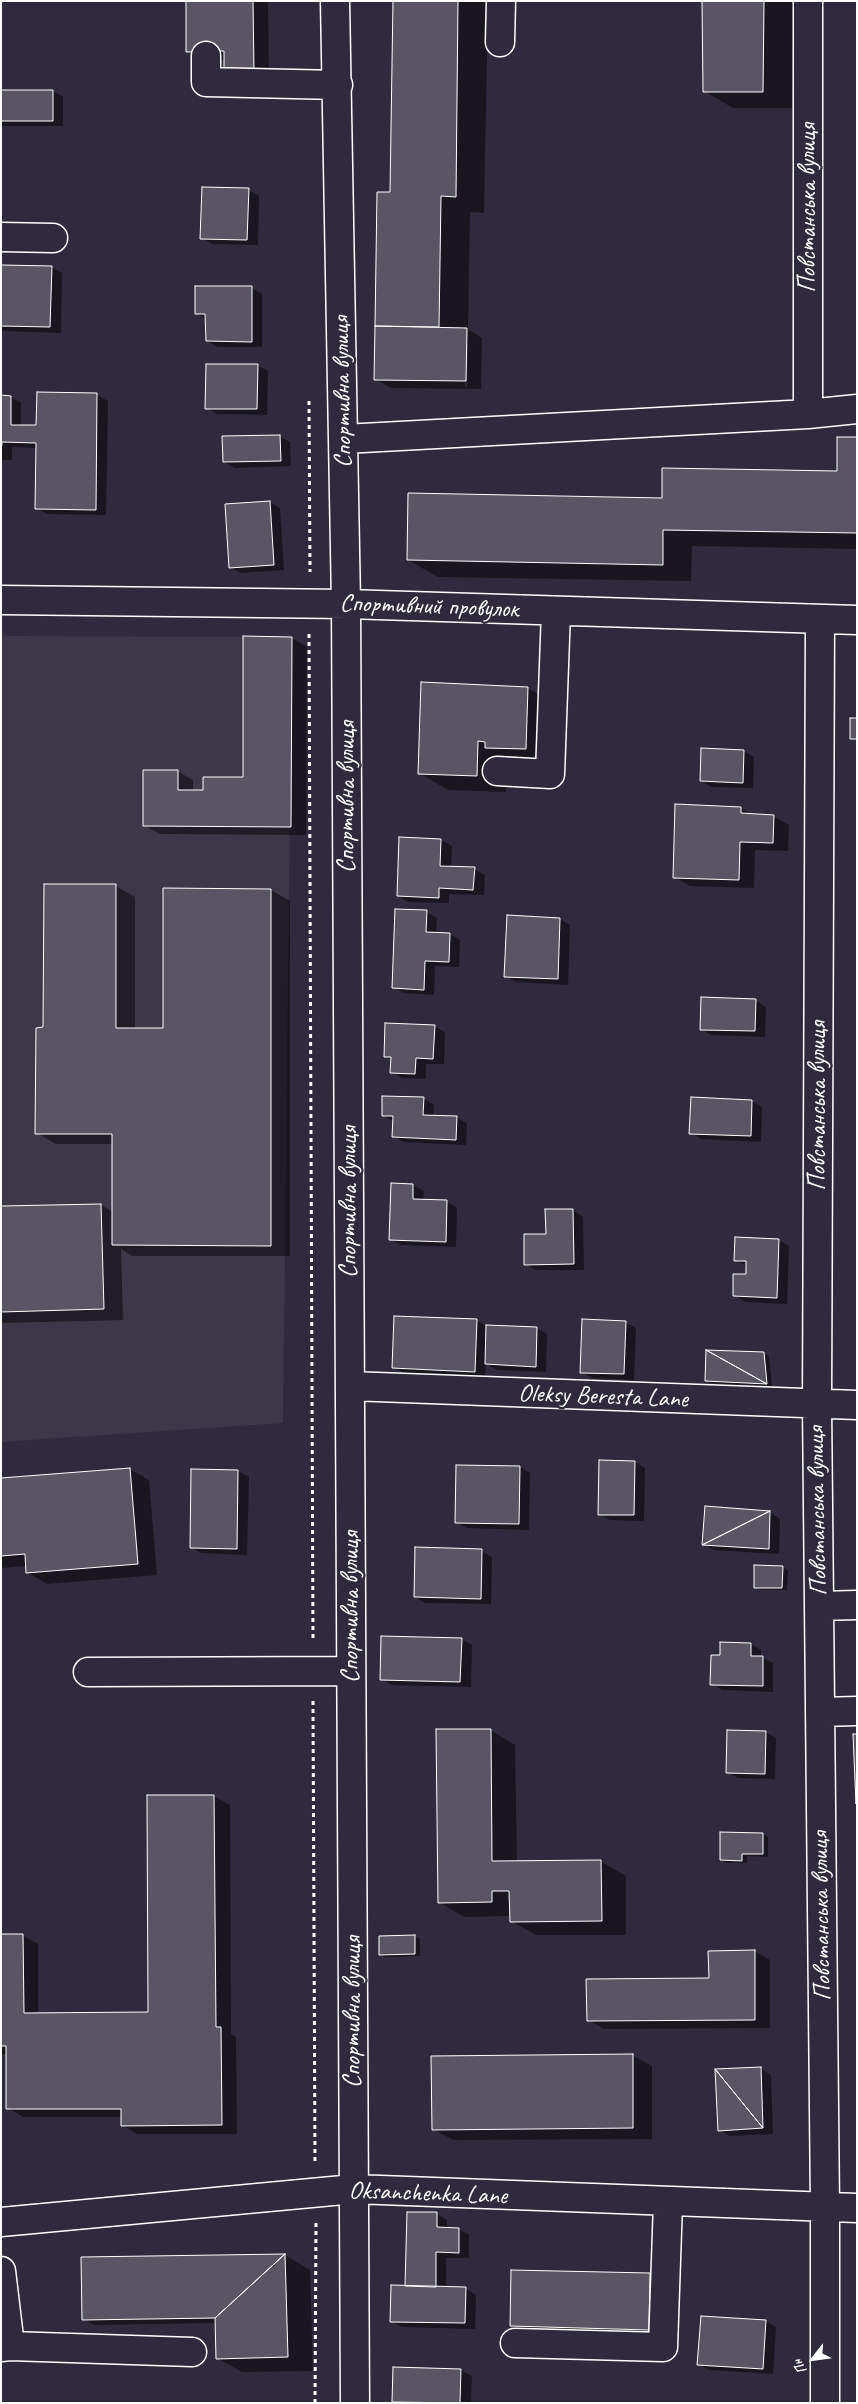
<!DOCTYPE html>
<meta charset="utf-8">
<style>
body{margin:0}
#map{position:relative;width:858px;height:2404px;overflow:hidden;background:#2f2a3d;font-family:Caveat,sans-serif}
canvas{display:block}
.frame{position:absolute;inset:0;border:2px solid #fff;pointer-events:none}
.north{position:absolute;left:788px;top:2334px;width:50px;height:50px;-webkit-text-stroke:4px #2f2a3d;paint-order:stroke;rotate:240deg;font-size:14px;font-weight:700;line-height:20px;text-align:center;color:#fff}
.north::after{content:'';display:block;margin:auto;width:18px;height:22px;background:#fff;clip-path:polygon(50% 0,100% 100%,50% 72%,0 100%)}
</style>
<div id="map">
<canvas width="858" height="2404"></canvas>
<div class="frame"></div>
<div class="north">Пн</div>
</div>
<script>
const context = document.querySelector('canvas').getContext('2d');
context.lineJoin = 'round';
function fill(path, color) {
  context.fillStyle = color;
  context.fill(path, 'evenodd');
}
function shape(rows) {
  const path = new Path2D();
  for (const r of rows) {
    path.moveTo(r[0], r[1]);
    for (let i = 2; i < r.length; i += 2) path.lineTo(r[i], r[i + 1]);
  }
  return path;
}
function strokePath(path, color, width, dash) {
  context.strokeStyle = color;
  context.lineWidth = width;
  context.lineCap = dash ? 'butt' : 'round';
  context.setLineDash(dash || []);
  context.stroke(path);
}
function write(font, color, halo, rows, align = 'center') {
  context.font = font + ' Caveat,sans-serif';
  context.lineWidth = 4.5;
  context.setLineDash([]);
  context.textBaseline = 'middle';
  context.strokeStyle = halo;
  context.fillStyle = color;
  for (const [text, x, y, turn = 0] of rows) {
    context.save();
    context.translate(x, y);
    context.rotate((+turn || 0) * Math.PI / 180);
    context.textAlign = isNaN(turn) ? turn : align;
    if (halo) context.strokeText(text, 0, 0);
    context.fillText(text, 0, 0);
    context.restore();
  }
}
const built = shape([
 [1,636,292,637,283,1423,1,1442]
]);
const shadow = shape([
 [187,1,268,1,269,81,225,60,203,60,188,51],
 [394,1,488,1,484,213,470,212,468,329,482,338,481,389,391,388,375,379,378,194,391,194],
 [465,343,468,343,467,387,465,387],
 [704,1,793,1,792,108,733,108,704,91],
 [1,91,53,91,63,97,63,126,1,126],
 [249,190,259,196,258,245,212,244,202,238],
 [1,266,51,267,62,273,61,333,1,331],
 [252,288,262,294,262,347,218,347,207,341,207,320,196,313],
 [257,365,268,371,267,415,217,414,207,408],
 [38,394,97,395,108,401,106,515,47,514,36,508,37,448,12,447,12,460,1,460,1,397,11,397,21,403,21,426,38,427],
 [280,436,290,442,291,466,235,468,224,462],
 [857,438,857,549,692,546,691,581,438,577,408,560,663,500,838,472],
 [270,502,280,508,284,570,241,573,230,567],
 [292,638,307,647,306,835,160,834,144,825,177,771,193,780,193,791,205,791,244,778],
 [528,688,557,705,555,765,507,759,506,792,448,790,419,773],
 [744,751,754,757,753,788,712,787,701,781],
 [741,808,753,815,773,816,789,825,788,851,755,850,754,888,690,886,674,877],
 [400,838,441,840,452,846,451,868,474,869,485,875,484,895,449,894,449,903,408,902,398,896],
 [116,886,135,897,135,1029,164,1029,271,890,290,901,290,1256,132,1256,121,1249,123,1320,1,1323,1,1207,101,1205,113,1212,113,1144,56,1144,37,1133],
 [427,912,437,918,436,934,450,934,460,940,459,967,435,966,434,995,404,993,393,987],
 [560,919,570,925,568,985,516,982,506,976],
 [755,1000,766,1007,765,1037,711,1035,701,1029],
 [434,1026,445,1032,444,1064,426,1064,426,1079,402,1078,391,1072,392,1060,385,1056],
 [423,1098,434,1105,433,1116,456,1117,467,1123,466,1145,404,1142,393,1136,394,1122,383,1115],
 [751,1101,762,1107,761,1142,701,1139,691,1133],
 [413,1185,424,1191,423,1201,447,1201,457,1208,456,1247,400,1245,390,1239],
 [573,1210,583,1217,584,1270,536,1270,525,1264,547,1235],
 [779,1240,789,1246,787,1304,745,1302,734,1295,747,1276,747,1266,735,1260],
 [477,1321,488,1327,537,1328,547,1334,546,1372,497,1370,486,1364,485,1377,404,1374,394,1367],
 [625,1322,636,1328,634,1380,592,1378,581,1372],
 [764,1353,769,1356,772,1386,711,1383,706,1381],
 [635,1462,645,1468,644,1521,610,1520,599,1514],
 [520,1467,530,1473,529,1530,467,1528,456,1522],
 [129,1469,149,1480,157,1575,47,1584,27,1572,27,1566,1,1568,1,1480],
 [192,1470,238,1471,249,1477,247,1555,201,1553,191,1547],
 [770,1512,780,1519,779,1554,714,1550,703,1544],
 [481,1551,492,1557,491,1604,425,1603,415,1597],
 [783,1567,788,1570,787,1590,760,1590,755,1587],
 [461,1639,472,1645,471,1687,392,1685,381,1679],
 [751,1644,761,1650,761,1657,773,1663,773,1692,722,1690,712,1684],
 [490,1730,515,1745,517,1862,600,1861,626,1876,626,1935,536,1935,511,1921,511,1916,464,1917,439,1902],
 [766,1732,776,1738,775,1779,738,1778,727,1772],
 [148,1796,214,1796,230,1805,231,2034,236,2037,237,2134,137,2134,122,2125,122,2117,23,2117,8,2108,7,2054,1,2054,1,1935,22,1935,38,1944,38,2014,149,2013],
 [721,1833,763,1834,768,1837,768,1857,747,1856,747,1863,726,1863,721,1860],
 [415,1937,420,1939,420,1956,385,1957,380,1954],
 [755,1951,770,1960,770,2028,604,2029,588,2020,710,1979],
 [632,2055,652,2066,652,2139,453,2140,433,2129],
 [761,2069,771,2075,773,2134,730,2136,719,2130],
 [437,2214,447,2220,447,2229,459,2229,469,2235,469,2258,446,2258,446,2288,466,2289,476,2295,475,2329,402,2327,391,2321],
 [285,2255,310,2270,313,2371,242,2372,217,2358,216,2323,94,2325,83,2319,82,2259],
 [650,2274,660,2280,659,2335,522,2332,511,2326],
 [766,2321,776,2327,773,2374,709,2370,699,2364],
 [394,2368,461,2370,472,2376,471,2403,396,2403,393,2401]
]);
const building = shape([
 [186,1,253,1,254,73,224,74,224,51,186,52,186,1],
 [393,1,458,1,456,197,441,196,439,327,375,326,377,192,390,192,393,1],
 [702,1,764,1,763,92,703,92,702,1],
 [1,90,53,90,53,121,1,121,1,90],
 [202,187,249,188,247,240,200,239,202,187],
 [1,265,52,266,50,327,1,326,1,265],
 [195,286,252,286,252,342,206,341,205,314,195,314,195,286],
 [375,326,467,328,466,381,374,380,375,326],
 [206,364,258,364,257,409,205,409,206,364],
 [37,392,97,393,96,510,35,509,36,443,2,442,1,455,1,395,11,396,11,425,36,425,37,392],
 [280,435,281,461,223,462,222,436,280,435],
 [837,437,857,437,857,533,663,530,663,565,407,560,408,493,662,498,662,468,837,471,837,437],
 [270,501,274,565,229,568,225,504,270,501],
 [243,636,292,637,291,827,143,826,143,770,178,770,178,790,203,790,203,777,243,777,243,636],
 [421,682,528,687,526,749,485,748,485,742,478,741,477,776,418,774,421,682],
 [850,718,857,718,857,739,850,739,850,718],
 [701,748,744,750,743,783,700,781,701,748],
 [675,804,741,807,741,813,774,815,773,843,740,842,739,880,673,878,675,804],
 [399,837,441,839,440,866,475,867,473,890,439,888,439,898,397,896,399,837],
 [44,884,116,884,116,1028,163,1028,163,888,271,889,271,1246,112,1245,112,1134,35,1134,36,1028,43,1027,44,884],
 [395,909,427,910,426,932,450,933,449,962,425,961,424,990,392,988,395,909],
 [507,915,560,918,558,979,504,977,507,915],
 [701,997,756,999,755,1031,700,1030,701,997],
 [385,1023,435,1025,433,1059,416,1058,415,1074,390,1073,391,1057,384,1057,385,1023],
 [382,1096,424,1097,423,1115,457,1116,456,1140,392,1137,393,1116,382,1116,382,1096],
 [691,1097,752,1100,751,1136,689,1134,691,1097],
 [391,1183,413,1184,413,1199,447,1200,446,1242,389,1240,391,1183],
 [101,1204,104,1309,1,1312,1,1206,101,1204],
 [545,1209,573,1209,574,1264,524,1265,524,1234,546,1234,545,1209],
 [735,1237,779,1239,777,1298,733,1296,733,1274,746,1274,746,1261,734,1261,735,1237],
 [394,1316,477,1319,475,1372,392,1368,394,1316],
 [582,1319,626,1321,624,1374,580,1373,582,1319],
 [486,1325,537,1327,536,1367,485,1364,486,1325],
 [706,1350,764,1352,767,1384,706,1350],
 [706,1350,767,1384,705,1381,706,1350],
 [599,1460,635,1461,634,1515,598,1515,599,1460],
 [456,1465,520,1466,519,1524,455,1523,456,1465],
 [130,1468,138,1564,26,1573,25,1554,1,1556,1,1478,130,1468],
 [191,1469,238,1470,237,1549,190,1548,191,1469],
 [705,1506,770,1511,702,1545,705,1506],
 [770,1511,769,1549,702,1545,770,1511],
 [415,1547,482,1549,481,1599,414,1597,415,1547],
 [754,1565,783,1566,782,1588,754,1588,754,1565],
 [381,1636,462,1638,460,1682,380,1680,381,1636],
 [720,1642,751,1643,751,1656,763,1656,763,1686,710,1685,711,1655,720,1655,720,1642],
 [436,1729,491,1729,492,1861,601,1860,602,1921,510,1922,509,1891,492,1891,492,1902,438,1903,436,1729],
 [727,1730,766,1731,765,1774,726,1773,727,1730],
 [853,1734,857,1734,856,1804,853,1734],
 [147,1795,214,1795,216,2027,221,2027,222,2125,121,2126,121,2109,6,2109,6,2046,1,2046,1,1934,23,1934,24,2013,148,2012,147,1795],
 [720,1832,763,1833,763,1854,742,1854,742,1861,720,1860,720,1832],
 [415,1935,415,1954,379,1955,379,1936,415,1935],
 [755,1950,755,2020,587,2021,586,1979,709,1978,708,1951,755,1950],
 [633,2054,633,2128,432,2130,431,2056,633,2054],
 [761,2067,763,2128,715,2069,761,2067],
 [715,2069,763,2128,718,2131,715,2069],
 [407,2212,437,2212,437,2227,459,2228,459,2253,436,2252,436,2287,405,2286,407,2212],
 [285,2254,288,2357,216,2359,215,2318,285,2254],
 [285,2254,215,2318,82,2320,81,2257,285,2254],
 [511,2270,650,2273,649,2330,510,2326,511,2270],
 [391,2285,466,2287,465,2323,390,2322,391,2285],
 [701,2316,766,2320,763,2369,697,2365,701,2316],
 [393,2367,461,2369,460,2403,392,2402,393,2367]
]);
const path = shape([
 [309,401,310,572],
 [309,634,313,1640],
 [313,1701,315,2163],
 [315,2403,316,2222]
]);
const minor = shape([
 [335,1,346,604,355,2403],
 [808,1,808,414],
 [500,42,501,1],
 [206,56,206,82,338,85],
 [1,237,53,238],
 [344,439,808,414,857,409],
 [1,600,346,604,857,620],
 [820,620,817,1405,825,2208,825,2403],
 [497,771,550,774,556,611],
 [350,1386,857,1405],
 [819,1606,857,1605],
 [88,1672,351,1671],
 [820,1712,857,1711],
 [1,2222,354,2189,857,2208],
 [1,2271,10,2346,1,2347],
 [515,2343,663,2347,668,2202],
 [10,2346,192,2352]
]);
const streetNames = [
 ["Повстанська вулиця",808,208,-90],
 ["Спортивна вулиця",343,392,-91],
 ["Спортивний провулок",429,607,2],
 ["Спортивна вулиця",347,797,-90],
 ["Повстанська вулиця",818,1106,-90],
 ["Спортивна вулиця",349,1202,-90],
 ["Oleksy Beresta Lane",603,1397,2],
 ["Повстанська вулиця",818,1511,-91],
 ["Спортивна вулиця",351,1607,-90],
 ["Повстанська вулиця",822,1916,-91],
 ["Спортивна вулиця",353,2012,-90],
 ["Oksanchenka Lane",428,2194,2]
];
fill(built, '#3c3749');
fill(shadow, '#0007');
fill(building, '#595564');
strokePath(building, '#fff', 1);
strokePath(minor, '#fff', 31);
strokePath(path, '#fff', 3, [4, 4]);
strokePath(minor, '#2f2a3d', 28);
write('25px', '#fff', '#2f2a3d', streetNames);
</script>
